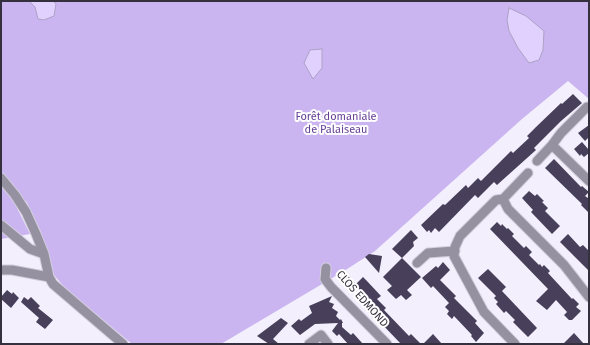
<!DOCTYPE html>
<meta charset="utf-8">
<style>
body{margin:0}
#map{position:relative;width:590px;height:345px;overflow:hidden;background:#f3effd;font-family:"Fira Sans",sans-serif}
canvas{display:block}
.frame{position:absolute;inset:0;border:2px solid #35303e;pointer-events:none}
</style>
<div id="map">
<canvas width="590" height="345"></canvas>
<div class="frame"></div>
</div>
<script>
const context = document.querySelector('canvas').getContext('2d');
context.lineJoin = 'round';
function fill(path, color) {
  context.fillStyle = color;
  context.fill(path, 'evenodd');
}
function shape(rows) {
  const path = new Path2D();
  for (const r of rows) {
    path.moveTo(r[0], r[1]);
    for (let i = 2; i < r.length; i += 2) path.lineTo(r[i], r[i + 1]);
  }
  return path;
}
function strokePath(path, color, width, dash) {
  context.strokeStyle = color;
  context.lineWidth = width;
  context.lineCap = dash ? 'butt' : 'round';
  context.setLineDash(dash || []);
  context.stroke(path);
}
function write(font, color, halo, rows, align = 'center') {
  context.font = font + ' "Fira Sans",sans-serif';
  context.lineWidth = 4;
  context.setLineDash([]);
  context.textBaseline = 'middle';
  context.strokeStyle = halo;
  context.fillStyle = color;
  for (const [text, x, y, turn = 0] of rows) {
    context.save();
    context.translate(x, y);
    context.rotate((+turn || 0) * Math.PI / 180);
    context.textAlign = isNaN(turn) ? turn : align;
    if (halo) context.strokeText(text, 0, 0);
    context.fillText(text, 0, 0);
    context.restore();
  }
}
const green = shape([
 [1,1,589,1,589,99,568,81,522,119,375,251,344,271,221,344,132,344,65,288,54,275,41,232,26,201,16,206,30,234,1,239]
]);
const water = shape([
 [29,1,53,1,56,4,54,16,44,20,38,19,35,7,29,1],
 [509,8,526,16,544,31,543,50,539,60,529,63,518,48,509,31,507,20,509,8],
 [322,49,322,68,313,79,304,63,310,50,322,49]
]);
const building = shape([
 [573,94,582,103,561,121,534,148,536,150,497,185,494,182,478,198,475,195,439,232,435,228,431,233,429,230,427,232,421,225,443,204,445,205,466,185,468,188,478,178,481,181,511,151,513,153,529,138,527,136,536,127,561,103,562,104],
 [589,125,589,137,585,141,578,133],
 [582,142,589,150,589,153,584,157,581,154,580,156,574,149],
 [554,159,581,187,582,186,589,192,585,196,588,198,589,197,589,213,581,205,582,204,545,168],
 [529,191,535,196,537,194,544,201,542,202,548,208,545,211,560,226,552,234,531,212,533,210,522,198],
 [497,222,501,226,502,224,507,229,508,228,514,234,512,236,524,248,526,246,532,252,529,255,539,265,540,264,542,267,544,265,550,271,548,273,572,299,573,298,579,304,576,307,581,311,572,320,569,320,564,315,567,312,556,300,547,310,536,301,548,289,490,229],
 [411,230,418,238,413,242,414,246,402,258,421,277,407,290,412,295,406,300,401,295,396,299,387,290,392,286,383,277,402,258,392,249],
 [568,234,580,247,583,245,589,251,589,271,560,242],
 [369,254,382,256,379,273,365,257],
 [443,262,450,270,440,280,456,296,454,298,477,321,475,323,484,333,476,342,471,336,472,335,454,316,452,319,447,314,449,311,445,307,449,303,433,286,431,288,422,278,436,266,438,268],
 [488,269,506,287,502,291,537,328,528,337,513,322,515,320,506,311,504,313,496,304,498,302,494,298,496,296,478,278],
 [348,276,356,284,363,277,366,280,381,296,377,299,386,308,384,310,409,336,411,334,421,344,401,344,380,322,379,324,366,310,373,303,355,285,349,290,341,282],
 [7,290,12,294,13,292,19,298,11,308,1,299,1,297],
 [332,296,329,302,334,304,332,308,338,312,336,316,340,320,341,319,343,323,342,323,342,327,351,335,353,333,363,344,348,344,339,334,337,336,332,331,338,323,315,324,300,335,291,326,299,319,301,321,312,313,309,306],
 [24,297,28,300,31,297,40,306,38,308,53,320,45,329,36,322,39,318,21,302],
 [281,318,288,323,273,339,279,344,269,344,257,336],
 [574,333,584,344,563,344],
 [433,334,442,344,423,344]
]);
const minor = shape([
 [587,107,561,133,552,145,589,181],
 [537,161,552,145],
 [528,173,503,199,508,209,564,265,589,297],
 [1,178,15,195,26,212,36,234,44,254,49,277,53,284,123,344],
 [503,199,496,200,460,236,455,247,454,256,484,312,515,344],
 [1,225,30,249,44,254],
 [417,263,428,253,455,251],
 [326,268,325,279,331,287,387,344],
 [1,270,12,270,49,277],
 [309,344,321,335,328,344]
]);
const parkNames = [
 ["Forêt domaniale",336,117],
 ["de Palaiseau",336,130]
];
const streetNames = [
 ["CLOS EDMOND",362,299,48]
];
fill(green, '#cab5f1');
fill(water, '#e1d1ff');
strokePath(water, '#ada1c5', 1);
fill(building, '#483f5a');
strokePath(minor, '#d1cddb', 11);
strokePath(minor, '#9691a0', 9);
write('11px', '#654096', '#fff', parkNames);
write('11px', '#35303e', '#fff', streetNames);
</script>
